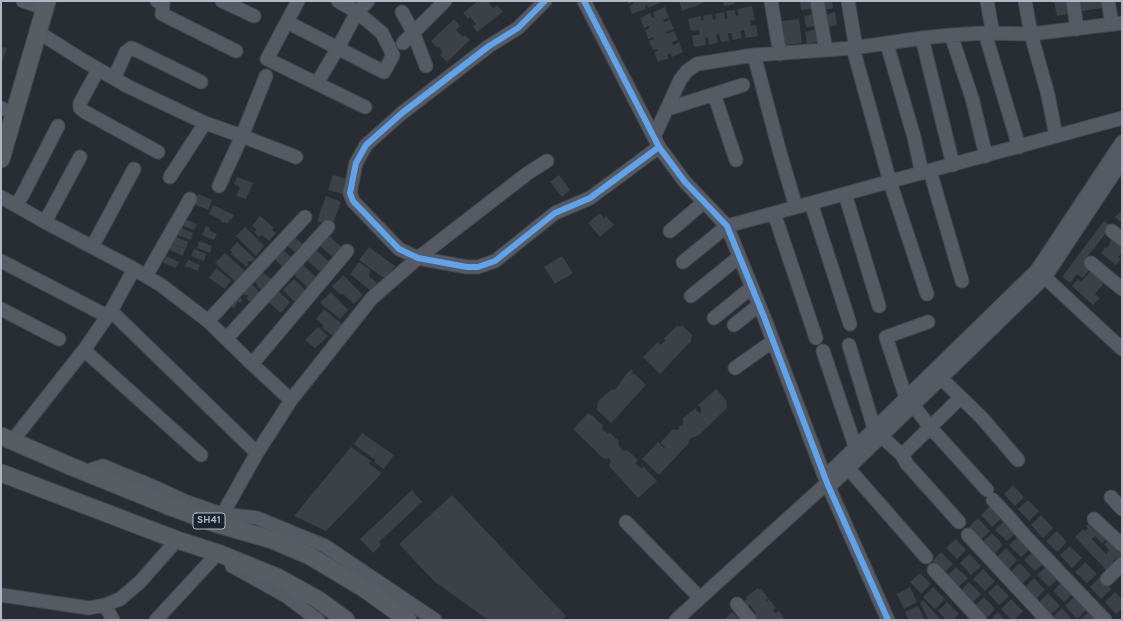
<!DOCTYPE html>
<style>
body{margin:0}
#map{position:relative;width:1123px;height:621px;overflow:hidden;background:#272d33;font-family:Overpass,sans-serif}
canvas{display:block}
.frame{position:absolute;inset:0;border:2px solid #afb8c6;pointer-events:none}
</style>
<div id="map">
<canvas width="1123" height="621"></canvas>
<div class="frame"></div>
</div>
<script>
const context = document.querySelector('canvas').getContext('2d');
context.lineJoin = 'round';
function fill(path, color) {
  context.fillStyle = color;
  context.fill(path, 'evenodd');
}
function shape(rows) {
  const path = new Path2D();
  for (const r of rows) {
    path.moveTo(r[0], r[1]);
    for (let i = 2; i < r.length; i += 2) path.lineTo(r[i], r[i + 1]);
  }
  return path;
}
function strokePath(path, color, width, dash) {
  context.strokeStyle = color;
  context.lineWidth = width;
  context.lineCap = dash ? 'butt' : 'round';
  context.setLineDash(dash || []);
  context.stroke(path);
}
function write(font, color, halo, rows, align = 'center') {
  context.font = font + ' Overpass,sans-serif';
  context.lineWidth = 3.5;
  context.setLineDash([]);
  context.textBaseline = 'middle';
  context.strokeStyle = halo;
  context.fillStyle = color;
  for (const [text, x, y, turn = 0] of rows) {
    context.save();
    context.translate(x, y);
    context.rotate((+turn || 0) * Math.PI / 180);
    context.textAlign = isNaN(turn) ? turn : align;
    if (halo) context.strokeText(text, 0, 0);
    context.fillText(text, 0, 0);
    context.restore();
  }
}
const building = shape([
 [478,1,490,1,490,4,493,8,497,5,503,12,477,32,473,26,476,24,470,17,468,19,463,13],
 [627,1,664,1,648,8,647,4,645,6,646,9,632,14,629,6,634,4,633,2,628,4],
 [679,1,708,1,682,11],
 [723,1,734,1,735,4,724,6],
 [800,1,814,1,815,8,801,10],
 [818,1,832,1,833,8,819,11],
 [1054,1,1070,1,1072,13,1057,16],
 [1080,1,1101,1,1102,8,1082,11],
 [752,6,755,20,750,21,751,26,756,25,758,36,746,38,744,30,740,31,742,38,733,40,731,33,728,33,729,41,721,42,719,34,716,35,718,43,709,45,708,37,705,38,706,45,694,47,692,36,700,34,699,30,691,31,688,19,701,16,701,21,704,20,703,16,712,14,713,20,716,19,715,14,724,12,725,19,728,18,726,11,735,10,736,16,739,15,737,9],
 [665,7,669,18,663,20,664,22,670,20,674,29,666,32,667,34,674,31,678,40,672,42,673,45,679,42,683,52,672,57,670,53,667,55,669,58,658,62,654,52,658,51,657,49,653,50,649,41,654,39,653,37,648,39,645,30,650,28,649,26,644,28,640,18,650,13,652,18,654,17,653,12],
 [835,12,837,25,823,29,821,16],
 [816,14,818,25,806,28,804,16],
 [454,19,460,26,456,30,463,37,465,35,470,40,447,62,440,55,443,52,438,46,437,48,431,41],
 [799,19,802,43,786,45,782,21],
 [820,28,822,41,807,44,805,32],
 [1,47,7,48,1,65],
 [333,175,351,180,347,195,328,190],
 [559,175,570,190,562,197,550,182],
 [237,177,253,183,246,199,236,196,240,187,234,184],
 [198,194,212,200,208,210,194,204],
 [326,196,341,202,332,226,317,221],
 [213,205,234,215,231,220,230,219,228,223,221,222,221,220,209,214],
 [1120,212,1122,214,1122,223,1115,217],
 [600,213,604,218,606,216,614,225,600,237,588,223],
 [260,216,274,228,272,230,276,233,269,241,262,235,259,237,255,233,256,229,252,226],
 [184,219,197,224,194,230,181,225],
 [1104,221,1111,226,1085,260,1092,266,1083,278,1077,274,1070,283,1062,277],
 [206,226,210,228,210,231,217,234,214,240,202,235],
 [245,227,264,246,256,256,236,236],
 [181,228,193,233,191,240,178,235],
 [327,234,344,249,335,259,318,244],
 [176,237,188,242,186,249,173,244],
 [294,237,304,245,297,254,281,240],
 [1114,237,1122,244,1122,253,1118,257,1121,259,1116,265,1101,253,1105,247,1107,248,1110,244,1109,243],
 [199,241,212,246,210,253,197,248],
 [237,242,255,259,253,261,251,261,247,262,248,264,247,267,231,254,232,252,230,250],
 [276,243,293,259,284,268,267,252],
 [172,244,185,249,183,256,170,250],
 [369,247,395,266,385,279,359,260],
 [313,248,333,265,324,275,304,258],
 [194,249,206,254,204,261,191,256],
 [225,253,246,272,238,280,235,281,215,263],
 [166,256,179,262,176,268,163,263],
 [562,256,573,273,555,284,544,267],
 [188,260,200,265,198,271,185,266],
 [300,262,319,280,310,290,291,272],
 [359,262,370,270,369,276,377,283,371,291,350,274],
 [216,268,231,280,225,289,209,278],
 [257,268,274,281,265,293,257,286,258,285,249,278],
 [1091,271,1104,283,1095,294,1100,298,1093,305,1072,286,1078,279,1081,282],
 [343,275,363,295,354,304,343,294,341,295,332,287],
 [294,279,310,295,299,306,283,290],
 [252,284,263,296,253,305,247,299,248,295,244,295,237,289],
 [230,289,243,300,240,304,238,301,234,309,228,304],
 [276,289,290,302,281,313,266,300],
 [331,292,348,310,340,319,320,303],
 [324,309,343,325,333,336,322,328,324,326,316,319],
 [678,325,680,327,682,325,692,335,691,341,660,374,643,357,658,342,660,345,665,341,664,338],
 [318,327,328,336,315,348,305,340],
 [632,369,633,374,635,374,646,385,611,423,597,410,597,405,599,400,612,389,614,390,616,389,627,373],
 [716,389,726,400,727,408,699,435,691,438,688,442,689,443,659,475,642,459,658,442,664,448,665,447,660,443,673,429,678,430,680,425,683,426,683,418,696,408,697,413,698,411,701,414,701,408,698,405],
 [588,413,593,416,602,425,603,430,608,434,609,432,618,440,619,446,623,451,627,450,638,460,635,463,642,469,643,466,657,481,638,498,609,466,611,461,609,458,604,459,573,429],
 [362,433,394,455,384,469,374,462,375,460,354,444],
 [351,447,371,461,369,464,382,473,326,531,294,516],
 [1013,485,1024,497,1015,506,1004,494],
 [412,490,422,502,379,542,381,545,373,553,360,539],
 [452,495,566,616,562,620,488,620,434,581,399,544],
 [1028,500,1039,511,1029,521,1018,509],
 [991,505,1003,517,992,527,981,515],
 [1041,515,1053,528,1043,538,1031,525],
 [978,518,990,531,980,540,968,528],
 [1094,519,1110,535,1102,543,1095,536,1092,539,1106,554,1109,550,1104,544,1112,537,1122,549,1122,559,1120,561,1116,558,1113,561,1115,563,1107,571,1075,537,1083,529,1085,531,1088,529,1086,526],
 [1005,520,1017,532,1007,541,995,530],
 [1057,531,1067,542,1057,552,1046,541],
 [992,533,1003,545,993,555,982,543],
 [1019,535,1031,548,1021,557,1009,545],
 [956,539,966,550,957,559,946,548],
 [1070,546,1082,558,1072,568,1060,555],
 [1006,548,1017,560,1008,570,996,558],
 [1033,551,1044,563,1035,571,1024,560],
 [941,552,953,564,944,573,932,561],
 [969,554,981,566,971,575,960,563],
 [1085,562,1097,574,1087,583,1075,572],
 [1020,563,1031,575,1021,585,1009,573],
 [1047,566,1059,578,1049,587,1037,575],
 [956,567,968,578,957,588,946,577],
 [983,569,995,581,985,591,973,579],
 [920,573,931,584,921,594,910,582],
 [1100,577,1111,589,1101,599,1090,587],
 [1034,578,1045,590,1035,600,1024,588],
 [969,582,981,594,972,603,960,591],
 [1062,582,1073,593,1064,602,1053,591],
 [997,584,1009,596,999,605,988,593],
 [910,587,917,602,904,609,897,594],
 [933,587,945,599,935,609,923,597],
 [758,588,759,590,761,588,768,598,766,600,767,601,769,599,776,608,773,610,775,613,779,611,784,618,784,619,785,620,761,620,761,619,759,620,754,614,756,613,750,605,748,607,744,601,747,599,746,597],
 [1115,592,1122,600,1122,608,1116,614,1105,602],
 [1048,593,1060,606,1050,615,1038,603],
 [1076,595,1088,608,1077,619,1065,606],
 [984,597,995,609,986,619,974,607],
 [1011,599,1023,611,1014,620,1012,620,1001,609],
 [923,600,941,620,929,620,920,603],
 [947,602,959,614,953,620,946,620,938,611],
 [918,606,925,620,909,620,905,612],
 [1062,608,1073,620,1053,620,1051,619],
 [1091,610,1100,620,1080,620],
 [732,612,740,620,724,620],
 [998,612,1005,620,990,620]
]);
const minor = shape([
 [23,1,44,8],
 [157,1,163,4,162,14,236,51],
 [222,1,254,16],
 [298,1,267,59,365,107],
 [545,1,518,28,489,46,402,113,366,145,356,163,350,193,353,201,399,249,418,258,467,267,478,267,495,261,555,213,590,198,659,147],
 [584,1,659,147,685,182,727,226,764,317,827,483,888,620],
 [771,1,780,54],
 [817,1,826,50],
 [848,1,856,48],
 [987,1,993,34],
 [1025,1,1031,34,1048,95,1056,136],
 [1073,1,1077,29],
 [1108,1,1112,24],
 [402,12,413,32,426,66],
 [287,22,384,72,393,55,382,33,357,12,338,1],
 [38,32,84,61,129,87,205,123,242,136,296,157],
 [985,33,1019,147],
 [951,35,972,98,986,156],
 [922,38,953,165],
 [403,43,445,1],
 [887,44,914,137,922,173],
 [853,48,890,182,927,294],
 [754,55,780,153,796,207],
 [98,70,80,103,80,108,85,112,158,152],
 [114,78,126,52,131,48,134,49,201,82],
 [317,83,338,48,357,12,368,1],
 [714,94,736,160],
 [1,108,3,109],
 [667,109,743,85],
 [654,137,680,80,687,71,697,64,754,55,853,48,922,38,951,35,985,33,1031,34,1122,23],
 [930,171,962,281],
 [170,177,205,123],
 [219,186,242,136,266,76],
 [845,194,879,306],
 [1,197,45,222,134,269,161,285,208,321,252,364,291,400],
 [811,203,850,324],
 [15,205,22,196,58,126],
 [774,213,816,338],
 [45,222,80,157],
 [670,231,704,202],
 [1112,231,1122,239],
 [92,247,134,169],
 [1,261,107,316],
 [683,262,727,226,1122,118],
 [1091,263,1122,289],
 [134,269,111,311,257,453],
 [1038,271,1122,349],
 [146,276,190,199],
 [691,296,739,257],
 [1,309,59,339],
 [714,318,752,287],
 [208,321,305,217],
 [734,325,759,305],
 [226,339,328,227],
 [849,345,874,428],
 [84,350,201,455],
 [823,351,855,446],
 [252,364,347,251],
 [735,368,773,341],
 [941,378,982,418,1018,460],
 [906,398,886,337,928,322],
 [913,405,930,427,987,490],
 [881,436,902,455,907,464,959,522],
 [13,440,84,350,111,311],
 [902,455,960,398],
 [848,468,926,557],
 [84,472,103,466,152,486,187,502,222,514,257,518,325,546,435,620],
 [825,477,1037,270,1122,142],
 [829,487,1045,277,1122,161],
 [1111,497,1122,509],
 [993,500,1006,514,1026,537,1105,620],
 [1094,519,1122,545],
 [626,522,700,598],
 [217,524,257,453,291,400,372,298,418,258,528,173,547,161],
 [968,535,1047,620],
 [232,566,286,596,318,620],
 [934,570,980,620],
 [1107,579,1122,564],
 [1,595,89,608,105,605,120,599,140,582,177,540],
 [737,604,750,620],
 [105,605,113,620],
 [156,620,218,553],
 [676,620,827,483]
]);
const major = shape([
 [1,159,47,1],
 [1,436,70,466,166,505,217,524,270,539,310,556,365,589,408,620],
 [1,473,177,540,218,553,277,577,317,599,346,620]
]);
const cycleway = shape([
 [545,1,518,28,489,46,402,113,366,145,356,163,350,193,353,201,399,249,418,258,467,267,478,267,495,261,555,213,590,198,659,147],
 [584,1,659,147,685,182,727,226,764,317,827,483,888,620]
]);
const shields = [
 [209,521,32]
];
const shieldNames = [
 ["SH41",209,521]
];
fill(building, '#3c4147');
strokePath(minor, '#44494e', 15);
strokePath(major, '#444950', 19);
strokePath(minor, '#565a62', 13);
strokePath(major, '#585d64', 17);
strokePath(cycleway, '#60a3ed', 6);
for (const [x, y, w] of shields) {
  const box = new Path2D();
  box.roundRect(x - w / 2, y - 8, w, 16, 3);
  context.fillStyle = '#1a232e';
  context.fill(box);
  strokePath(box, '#afb8c6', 1);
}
write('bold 10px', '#afb8c6', null, shieldNames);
</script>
